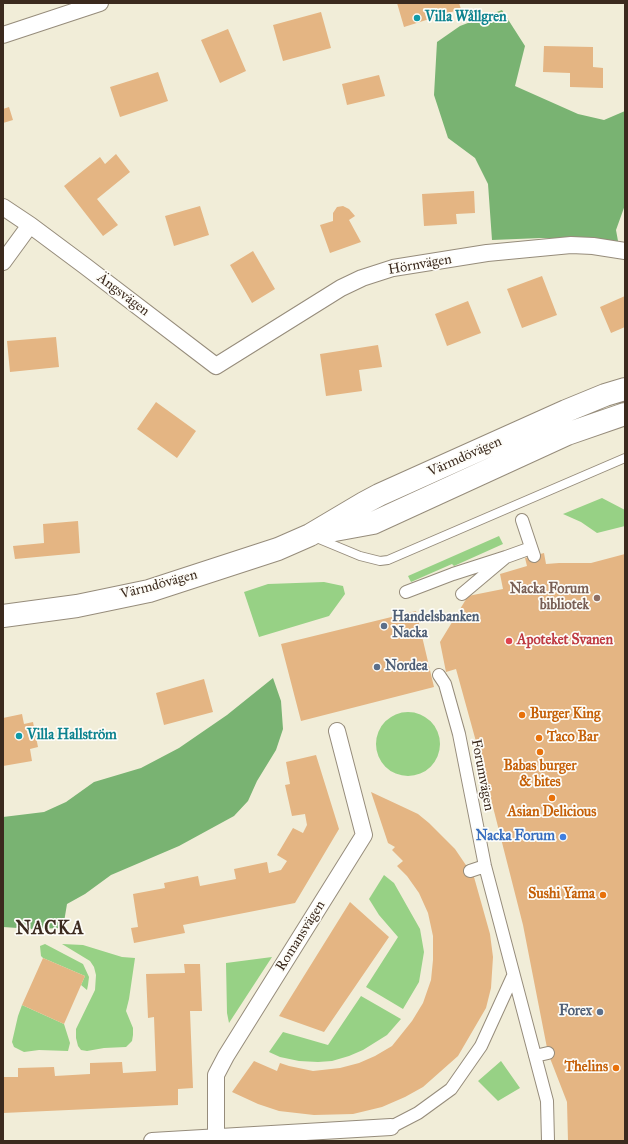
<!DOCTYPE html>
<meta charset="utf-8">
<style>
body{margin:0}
#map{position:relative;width:628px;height:1144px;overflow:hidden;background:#f1edd8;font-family:"IM FELL Great Primer",serif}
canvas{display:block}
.frame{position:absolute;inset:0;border:4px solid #3b2a1e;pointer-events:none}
</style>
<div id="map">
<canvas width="628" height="1144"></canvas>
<div class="frame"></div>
</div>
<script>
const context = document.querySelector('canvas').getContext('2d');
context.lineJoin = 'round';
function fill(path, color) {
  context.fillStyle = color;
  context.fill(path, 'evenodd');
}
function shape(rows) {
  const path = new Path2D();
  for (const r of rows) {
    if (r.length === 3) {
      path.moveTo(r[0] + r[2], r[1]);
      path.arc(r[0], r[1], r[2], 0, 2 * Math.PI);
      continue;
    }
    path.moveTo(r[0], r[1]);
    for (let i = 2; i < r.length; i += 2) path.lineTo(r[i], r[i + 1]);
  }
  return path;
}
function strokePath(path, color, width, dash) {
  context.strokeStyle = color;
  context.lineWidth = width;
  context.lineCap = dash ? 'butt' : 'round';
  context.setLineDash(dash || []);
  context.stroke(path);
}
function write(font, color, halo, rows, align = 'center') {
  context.font = font + ' "IM FELL Great Primer",serif';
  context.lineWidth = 3.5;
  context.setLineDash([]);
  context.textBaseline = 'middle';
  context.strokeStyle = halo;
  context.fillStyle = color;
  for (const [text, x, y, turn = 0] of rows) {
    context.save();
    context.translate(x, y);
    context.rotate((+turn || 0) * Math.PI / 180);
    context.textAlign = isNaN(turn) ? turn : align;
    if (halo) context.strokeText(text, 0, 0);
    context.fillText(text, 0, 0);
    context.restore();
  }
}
const green = shape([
 [602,498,625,510,625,526,597,533,581,522,563,514],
 [499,536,503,544,454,566,452,564,411,582,408,576],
 [324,582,343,586,345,594,329,616,259,637,244,592,268,584],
 [408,744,32],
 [384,875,394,883,420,929,424,952,419,982,403,1009,366,987,398,937,379,915,369,899],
 [45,944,83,964,89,977,88,985,87,990,81,985,85,976,43,958,41,956,40,946],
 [62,944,83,945,122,957,135,958,129,999,126,1011,133,1028,133,1035,132,1041,126,1047,104,1048,87,1051,81,1050,78,1046,76,1038,76,1029,95,990,96,975,94,967,90,961],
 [272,957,229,1023,227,1013,226,963],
 [361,996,401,1019,387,1035,363,1050,349,1056,332,1061,318,1062,299,1061,280,1057,269,1052,283,1032,328,1045],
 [22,1005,64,1024,70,1043,68,1051,39,1050,24,1052,14,1047,12,1042,18,1016],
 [501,1061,520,1088,498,1101,478,1081]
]);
const forest = shape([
 [502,10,525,46,515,86,578,114,604,120,625,111,625,205,616,230,618,241,541,238,492,240,488,184,475,158,448,138,434,95,437,42,460,26],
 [273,678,281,701,283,729,276,750,257,781,248,801,234,816,179,846,111,875,85,894,67,904,63,928,32,929,3,927,3,817,44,812,66,802,94,782,141,768,179,748,227,715]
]);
const building = shape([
 [397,3,459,3,461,9,404,27],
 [321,12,331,48,283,61,273,25],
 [228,29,246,71,220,83,201,40],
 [544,46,593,47,593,67,603,68,603,88,570,87,570,73,543,72],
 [158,72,168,101,120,117,110,87],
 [379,75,385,96,347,105,342,84],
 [9,107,13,120,3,123,3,109],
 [116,154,130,172,97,199,118,225,103,236,64,186,100,157,105,164],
 [474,191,475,213,456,214,457,224,424,226,422,194],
 [200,206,209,235,174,246,165,216],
 [343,206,349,209,355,216,349,220,361,242,330,253,320,225,333,221,333,213,337,207],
 [253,251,275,289,252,303,230,265],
 [542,276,557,315,522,328,507,289],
 [625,296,625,327,611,333,600,307],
 [468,301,481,333,447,346,435,314],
 [56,337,59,367,10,372,7,341],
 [378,345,382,367,359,370,362,391,326,396,320,354],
 [156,402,196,431,177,458,137,429],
 [78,521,80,553,15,559,13,546,44,543,43,524],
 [544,553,546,564,559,563,591,563,625,554,625,1141,568,1141,567,1102,548,1053,523,925,480,756,456,669,446,672,440,642,468,596,503,589,500,574,527,566,525,558],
 [416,611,434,687,301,721,281,644],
 [204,679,213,712,164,725,156,693],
 [22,714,24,724,33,722,38,747,30,749,32,761,3,766,3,718],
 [316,755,339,829,295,903,183,925,185,933,134,943,131,928,138,927,133,894,165,888,164,883,198,876,200,886,236,879,234,869,267,862,269,873,281,870,287,861,277,855,293,828,303,833,307,825,305,814,292,816,285,785,290,784,286,762],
 [371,792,401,806,418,814,429,823,455,849,474,877,490,934,493,957,491,988,486,1008,458,1056,423,1087,405,1097,382,1107,353,1114,314,1115,279,1111,258,1104,232,1092,254,1061,277,1071,280,1063,289,1066,313,1071,340,1068,359,1063,375,1056,392,1046,412,1021,423,1003,431,980,433,960,433,936,428,913,419,893,407,876,397,866,403,861,392,850,395,847,388,843],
 [350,902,389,937,324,1032,279,1016],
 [43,958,85,976,64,1024,22,1005],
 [184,964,200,964,202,1011,190,1011,193,1088,178,1089,178,1105,3,1113,3,1077,18,1077,18,1068,54,1067,55,1076,90,1074,90,1063,122,1062,123,1073,156,1071,154,1017,148,1018,146,974,185,973]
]);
const service = shape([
 [319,539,360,556,380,561,388,560,625,458]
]);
const pedestrian = shape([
 [522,520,534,556],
 [406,592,453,574,506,557],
 [462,594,506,557,531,548],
 [439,675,445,684,459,734,485,866,547,1101,548,1141],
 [470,871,485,866],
 [535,1056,548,1053],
 [391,1127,418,1113,451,1089,481,1046,513,976]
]);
const minor = shape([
 [3,35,100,3],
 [3,207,30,225,85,266,216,366,341,288,362,278,393,268,487,253,571,245,593,246,625,251],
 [3,262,30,225],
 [216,1137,216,1075,226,1056,364,835,337,731],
 [152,1141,391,1127]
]);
const secondary = shape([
 [324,532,373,523,567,434,625,414],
 [3,616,77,606,149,591,278,549,310,535,364,503,379,495,566,411,605,395,625,389]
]);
const markers = [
 [417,18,4,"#0f9aa8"],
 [597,598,4,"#8d6e63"],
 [384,626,4,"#5c6f8a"],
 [509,641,4,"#e0444e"],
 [377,667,4,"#5c6f8a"],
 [522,715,4,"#e8710a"],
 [19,736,4,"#0f9aa8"],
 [539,738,4,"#e8710a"],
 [540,752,4,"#e8710a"],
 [552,798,4,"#e8710a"],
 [563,837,4,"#3f7fe0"],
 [603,895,4,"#e8710a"],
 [600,1012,4,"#5c6f8a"],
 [616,1068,4,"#e8710a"]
];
const cultureNames = [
 ["Villa Wållgren",425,18],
 ["Villa Hallström",27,736]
];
const streetNames = [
 ["Hörnvägen",420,265,-10],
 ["Ängsvägen",123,295,37],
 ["Värmdövägen",465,457,-24],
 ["Värmdövägen",159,585,-15],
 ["Forumvägen",482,775,79],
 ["Romansvägen",301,936,-58]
];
const educationNames = [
 ["Nacka Forum",589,590],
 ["bibliotek",589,606]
];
const serviceNames = [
 ["Handelsbanken",392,618],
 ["Nacka",392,634],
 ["Nordea",385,667],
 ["Forex",592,1012,"right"]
];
const healthNames = [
 ["Apoteket Svanen",517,641]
];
const foodNames = [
 ["Burger King",530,715],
 ["Taco Bar",547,738],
 ["Babas burger",540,767,"center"],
 ["& bites",540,783,"center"],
 ["Asian Delicious",552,813,"center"],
 ["Sushi Yama",595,895,"right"],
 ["Thelins",608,1068,"right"]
];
const shopNames = [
 ["Nacka Forum",555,837]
];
const districtNames = [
 ["NACKA",50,930]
];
fill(green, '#97d185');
fill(forest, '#79b372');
fill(building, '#e4b583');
strokePath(service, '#968c7b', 10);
strokePath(pedestrian, '#968c7b', 14);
strokePath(minor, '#968c7b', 18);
strokePath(secondary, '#968c7b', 24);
strokePath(service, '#fff', 8);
strokePath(pedestrian, '#fff', 12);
strokePath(minor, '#fff', 16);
strokePath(secondary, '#fff', 22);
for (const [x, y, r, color] of markers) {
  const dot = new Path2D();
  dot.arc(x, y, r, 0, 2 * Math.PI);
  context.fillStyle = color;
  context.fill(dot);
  strokePath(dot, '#fdfcf7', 1.5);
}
write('bold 14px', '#0d838f', '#fdfcf7', cultureNames, 'left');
write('14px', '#3b2a1e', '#fdfcf7', streetNames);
write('bold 14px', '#785e54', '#fdfcf7', educationNames, 'right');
write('bold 14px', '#4e5e75', '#fdfcf7', serviceNames, 'left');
write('bold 14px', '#be3a42', '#fdfcf7', healthNames, 'left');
write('bold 14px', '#c56008', '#fdfcf7', foodNames, 'left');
write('bold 14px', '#366cbe', '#fdfcf7', shopNames, 'right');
context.letterSpacing = '1px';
write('bold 18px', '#3b2a1e', '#fdfcf7', districtNames);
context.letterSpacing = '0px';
</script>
